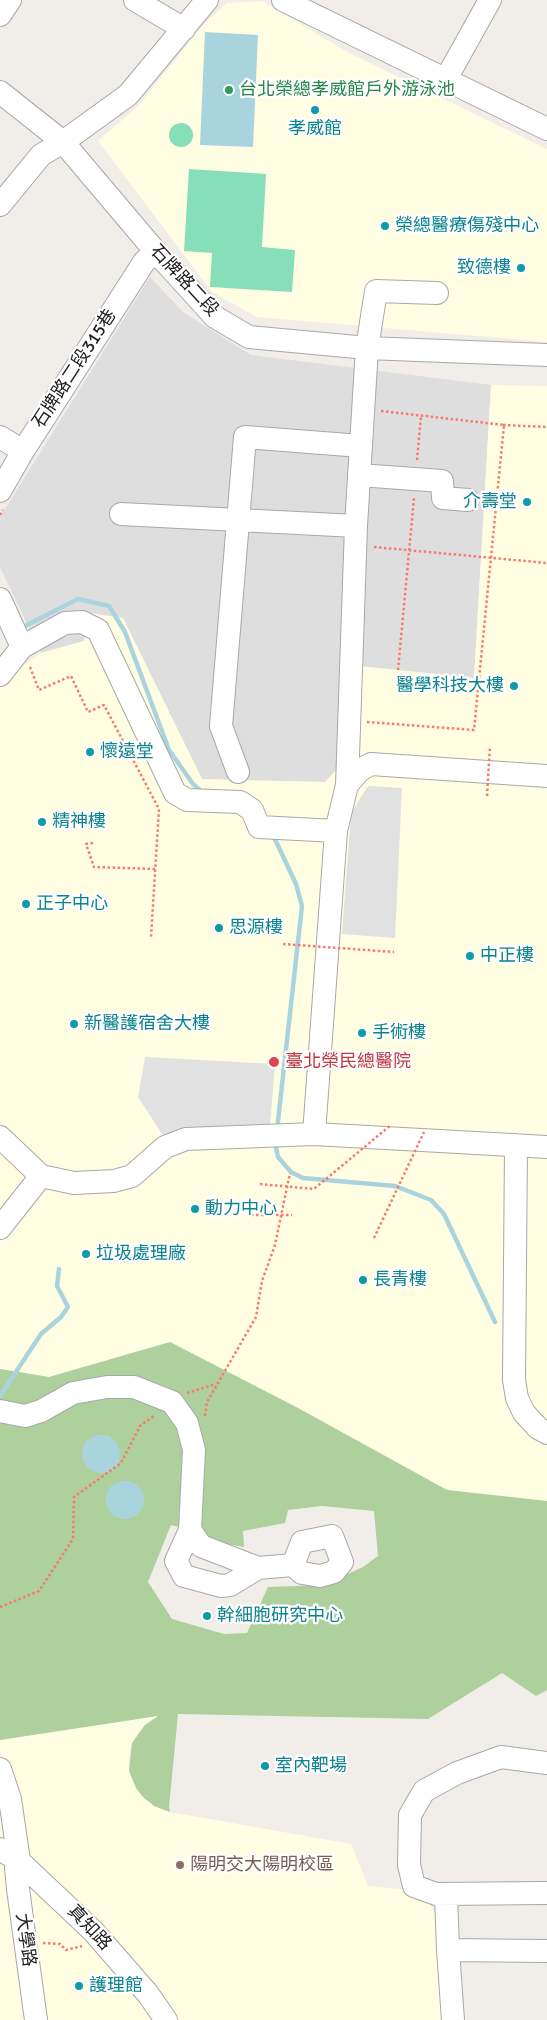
<!DOCTYPE html>
<meta charset="utf-8">
<style>
body{margin:0}
canvas{display:block;background:#f1ede8}
</style>
<canvas width="547" height="2020"></canvas>
<script>
const context = document.querySelector('canvas').getContext('2d');
context.lineJoin = 'round';
function fill(path, color) {
  context.fillStyle = color;
  context.fill(path, 'evenodd');
}
function shape(rows) {
  const path = new Path2D();
  for (const r of rows) {
    if (r.length === 3) {
      path.moveTo(r[0] + r[2], r[1]);
      path.arc(r[0], r[1], r[2], 0, 2 * Math.PI);
      continue;
    }
    path.moveTo(r[0], r[1]);
    for (let i = 2; i < r.length; i += 2) path.lineTo(r[i], r[i + 1]);
  }
  return path;
}
function strokePath(path, color, width, dash) {
  context.strokeStyle = color;
  context.lineWidth = width;
  context.lineCap = dash ? 'butt' : 'round';
  context.setLineDash(dash || []);
  context.stroke(path);
}
function write(font, color, halo, rows, align = 'center') {
  context.font = font + ' Signika,"Noto Sans TC",sans-serif';
  context.lineWidth = 4.5;
  context.setLineDash([]);
  context.textBaseline = 'middle';
  context.strokeStyle = halo;
  context.fillStyle = color;
  for (const [text, x, y, turn = 0] of rows) {
    context.save();
    context.translate(x, y);
    context.rotate((+turn || 0) * Math.PI / 180);
    context.textAlign = isNaN(turn) ? turn : align;
    if (halo) context.strokeText(text, 0, 0);
    context.fillText(text, 0, 0);
    context.restore();
  }
}
const residential = shape([
 [150,277,183,312,251,355,491,385,474,679,350,666,339,767,325,782,202,780,123,618,85,641,41,653,0,567,0,517]
]);
const education = shape([
 [262,1,347,52,547,149,547,342,257,317,212,292,98,141,137,107,205,23,227,3],
 [491,385,547,386,547,1501,447,1490,298,1408,170,1342,49,1377,0,1369,0,682,41,653,84,641,90,613,123,618,202,779,325,782,339,767,350,665,474,678],
 [160,1715,145,1725,138,1733,130,1749,129,1760,129,1771,136,1788,154,1806,170,1812,351,1844,368,1886,422,1891,454,1944,448,2020,0,2020,0,1740]
]);
const forest = shape([
 [170,1342,298,1408,447,1490,547,1501,547,1690,536,1696,502,1673,428,1719,178,1714,169,1807,170,1812,154,1806,142,1796,136,1788,129,1771,132,1743,145,1725,158,1716,0,1740,0,1369,49,1377],
 [108,1436,117,1444,119,1461,116,1466,106,1472,94,1471,85,1462,83,1456],
 [127,1481,138,1486,143,1498,124,1519,113,1515,106,1498,111,1487],
 [322,1506,374,1511,378,1556,363,1567,324,1585,268,1587,247,1633,224,1634,172,1619,148,1582,171,1525,190,1530,216,1542,244,1547,243,1531,285,1523,288,1510]
]);
const pitch = shape([
 [181,135,12],
 [189,169,266,174,262,247,295,250,292,292,210,287,212,253,184,251]
]);
const parking = shape([
 [368,786,402,788,395,938,342,934,351,813],
 [145,1057,275,1064,270,1126,164,1137,138,1097]
]);
const water = shape([
 [205,32,258,35,253,147,200,145],
 [101,1454,19],
 [125,1500,19]
]);
const stream = shape([
 [21,628,78,599,109,606,125,632,169,750,193,784,201,791],
 [273,835,296,884,302,906,277,1130],
 [275,1143,278,1157,291,1172,303,1178,395,1186,431,1200,444,1214,495,1322],
 [0,1396,41,1334,61,1317,68,1307,57,1286,59,1269]
]);
const path = shape([
 [503,425,547,427],
 [417,460,421,416],
 [0,515,3,510],
 [374,547,547,563],
 [30,667,39,690,71,676,88,712,104,705,159,809,151,937],
 [398,670,414,498],
 [367,722,474,730,504,425,381,411],
 [93,843,86,844,94,867,155,869],
 [187,1393,216,1384],
 [205,1416,207,1402,256,1317,262,1281,275,1245,290,1173],
 [0,1607,39,1591,73,1539,74,1497,121,1463,140,1426,155,1415],
 [43,1943,60,1944,66,1950,82,1946]
]);
const minor = shape([
 [135,0,184,29],
 [283,0,547,129],
 [0,15,10,0],
 [446,79,490,0],
 [0,92,63,142,156,252,215,317,249,337,367,348,547,355],
 [0,205,41,155,63,142,128,95,207,0],
 [0,437,23,451],
 [359,475,442,481,443,498,468,500],
 [0,491,23,451,144,262,156,252],
 [121,514,356,526],
 [0,599,22,647,65,623,82,622,98,630,175,793,187,800,240,802,252,810,259,827,336,831],
 [0,675,22,647],
 [238,772,221,726,245,437,361,446],
 [347,785,356,526,367,348,376,291,437,293],
 [314,1134,336,831,347,785,360,770,371,764,547,776],
 [0,1137,41,1176,74,1183,114,1181,132,1176,165,1147,186,1139,314,1134,547,1147],
 [516,1145,514,1380,517,1398,524,1413,538,1428,547,1433],
 [0,1228,41,1176],
 [0,1411,25,1416,41,1411,73,1393,107,1387,134,1387,172,1402,187,1423,194,1450,190,1530,176,1561,184,1576,221,1586,230,1585,258,1568],
 [190,1530,201,1546,258,1568,293,1565,302,1542,332,1536,342,1562,334,1572,320,1576,302,1573,293,1565],
 [547,1763,501,1757,457,1773,424,1791,410,1815,409,1865,414,1886,436,1894,547,1893],
 [0,1769,10,1799,19,1861,16,1868,18,1889,36,2020],
 [0,1849,19,1861,93,1931,148,1994,166,2020],
 [446,1894,448,1950,547,1951],
 [448,1950,453,2020]
]);
const pathBridge = shape([
 [487,796,490,746],
 [283,944,394,952],
 [260,1184,314,1189,391,1125],
 [251,1215,292,1215],
 [374,1238,424,1132]
]);
const markers = [
 [229,90,5,"#2e9e5b"],
 [315,110,5,"#0f9aa8"],
 [385,226,5,"#0f9aa8"],
 [521,268,5,"#0f9aa8"],
 [527,502,5,"#0f9aa8"],
 [514,686,5,"#0f9aa8"],
 [90,752,5,"#0f9aa8"],
 [42,822,5,"#0f9aa8"],
 [26,904,5,"#0f9aa8"],
 [219,928,5,"#0f9aa8"],
 [470,956,5,"#0f9aa8"],
 [74,1024,5,"#0f9aa8"],
 [362,1033,5,"#0f9aa8"],
 [274,1062,6,"#e0444e"],
 [195,1209,5,"#0f9aa8"],
 [86,1254,5,"#0f9aa8"],
 [363,1280,5,"#0f9aa8"],
 [207,1616,5,"#0f9aa8"],
 [265,1766,5,"#0f9aa8"],
 [180,1865,5,"#8d6e63"],
 [79,1986,5,"#0f9aa8"]
];
const leisureNames = [
 ["台北榮總孝威館戶外游泳池",239,90]
];
const cultureNames = [
 ["孝威館",315,129,"center"],
 ["榮總醫療傷殘中心",395,226],
 ["致德樓",511,268,"right"],
 ["介壽堂",517,502,"right"],
 ["醫學科技大樓",504,686,"right"],
 ["懷遠堂",100,752],
 ["精神樓",52,822],
 ["正子中心",36,904],
 ["思源樓",229,928],
 ["中正樓",480,956],
 ["新醫護宿舍大樓",84,1024],
 ["手術樓",372,1033],
 ["動力中心",205,1209],
 ["垃圾處理廠",96,1254],
 ["長青樓",373,1280],
 ["幹細胞研究中心",217,1616],
 ["室內靶場",275,1766],
 ["護理館",89,1986]
];
const streetNames = [
 ["石牌路二段",184,281,47],
 ["石牌路二段315巷",75,369,-57],
 ["真知路",89,1928,47],
 ["大學路",25,1940,82]
];
const healthNames = [
 ["臺北榮民總醫院",285,1062]
];
const educationNames = [
 ["陽明交大陽明校區",190,1865]
];
fill(residential, '#dfdede');
fill(education, '#fffee3');
fill(forest, '#aed09d');
fill(pitch, '#87dfb9');
fill(parking, '#e1e1e1');
fill(water, '#a9d4de');
strokePath(stream, '#a9d4de', 4.5);
strokePath(minor, '#a8a8a8', 24);
strokePath(path, '#f97971', 2.5, [2.5, 2.5]);
strokePath(minor, '#fff', 22);
strokePath(pathBridge, '#f97971', 2.5, [2.5, 2.5]);
for (const [x, y, r, color] of markers) {
  const dot = new Path2D();
  dot.arc(x, y, r, 0, 2 * Math.PI);
  context.fillStyle = color;
  context.fill(dot);
  strokePath(dot, '#fff', 2);
}
write('18px', '#27864d', '#fff', leisureNames, 'left');
write('18px', '#0d838f', '#fff', cultureNames, 'left');
write('18px', '#212121', '#fff', streetNames);
write('18px', '#be3a42', '#fff', healthNames, 'left');
write('18px', '#785e54', '#fff', educationNames, 'left');
</script>
